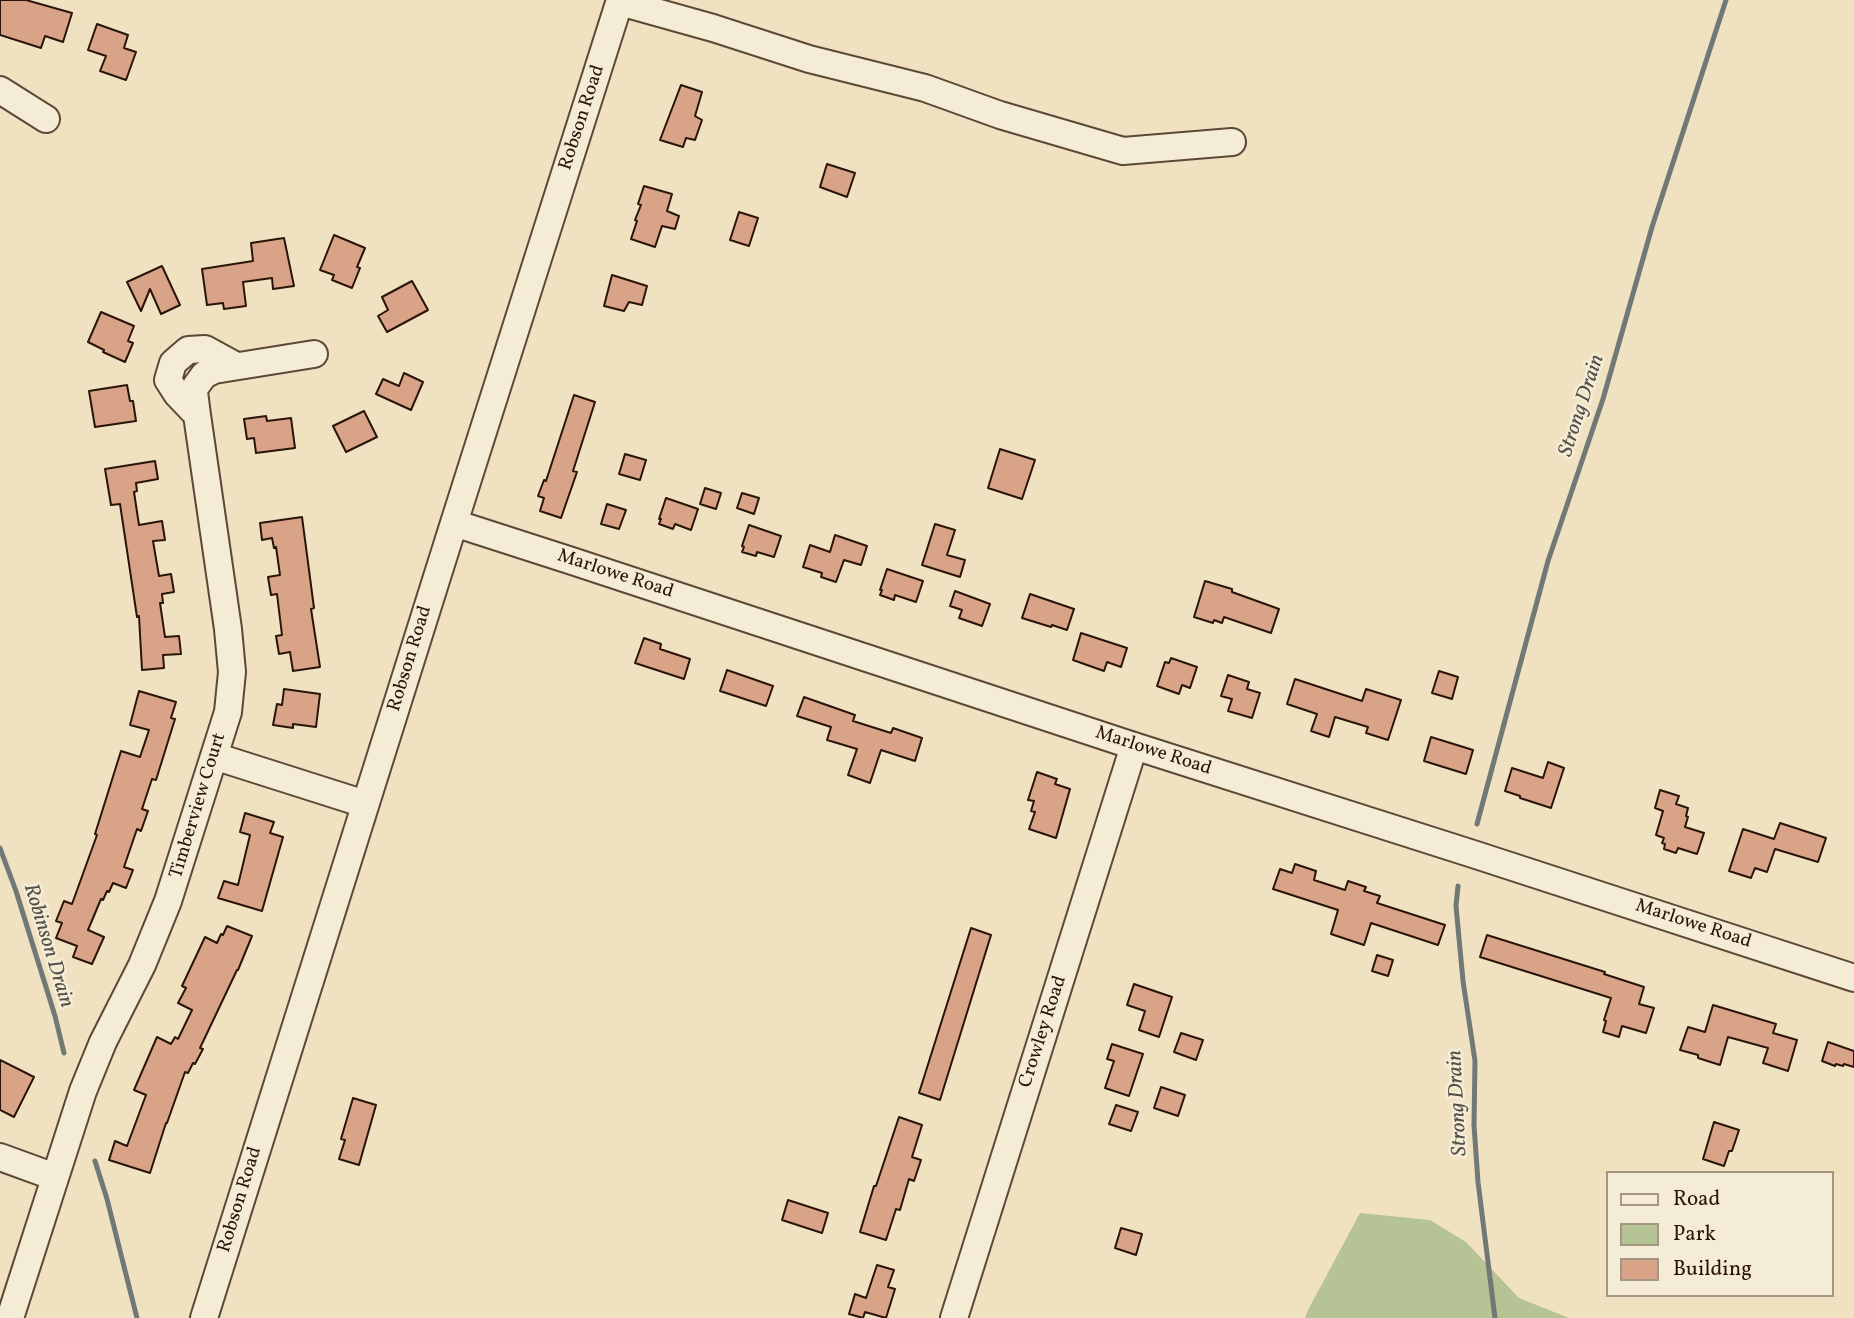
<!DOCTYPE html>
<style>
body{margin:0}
#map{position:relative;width:1854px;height:1318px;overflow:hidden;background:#f0e2c0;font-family:Vollkorn,serif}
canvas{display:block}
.legend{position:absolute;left:1606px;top:1171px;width:228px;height:126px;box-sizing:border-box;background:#f5ecd6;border:2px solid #a49684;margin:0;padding:9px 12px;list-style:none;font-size:21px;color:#2a1409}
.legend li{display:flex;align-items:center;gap:14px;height:35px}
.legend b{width:35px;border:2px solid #a49684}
</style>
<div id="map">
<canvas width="1854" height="1318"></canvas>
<ul class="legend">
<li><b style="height:9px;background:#f5ecd6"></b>Road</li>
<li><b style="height:19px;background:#b6c495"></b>Park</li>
<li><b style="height:19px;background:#d8a387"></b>Building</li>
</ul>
</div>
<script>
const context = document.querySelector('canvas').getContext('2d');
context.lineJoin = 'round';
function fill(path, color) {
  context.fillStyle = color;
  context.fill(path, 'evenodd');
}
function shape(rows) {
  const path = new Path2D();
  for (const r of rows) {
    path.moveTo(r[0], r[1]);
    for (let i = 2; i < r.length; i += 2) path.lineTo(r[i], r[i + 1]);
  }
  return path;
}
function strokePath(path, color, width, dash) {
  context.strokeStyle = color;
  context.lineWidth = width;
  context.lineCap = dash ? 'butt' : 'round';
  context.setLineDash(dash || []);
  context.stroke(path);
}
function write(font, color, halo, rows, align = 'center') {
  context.font = font + ' Vollkorn,serif';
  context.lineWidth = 5;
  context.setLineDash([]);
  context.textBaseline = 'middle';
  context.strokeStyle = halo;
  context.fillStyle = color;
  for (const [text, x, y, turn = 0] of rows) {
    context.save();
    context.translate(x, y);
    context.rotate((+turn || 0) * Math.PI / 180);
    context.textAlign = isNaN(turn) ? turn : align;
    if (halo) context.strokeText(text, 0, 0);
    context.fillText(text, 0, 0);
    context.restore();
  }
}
const green = shape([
 [1360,1213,1430,1220,1466,1242,1519,1298,1569,1318,1305,1318,1308,1310]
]);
const stream = shape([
 [1477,824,1548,561,1603,399,1652,227,1726,0],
 [0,848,16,891,55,1016,64,1053],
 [1458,886,1456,906,1463,981,1475,1061,1474,1125,1478,1182,1495,1318],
 [95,1161,107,1199,137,1318]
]);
const building = shape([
 [0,0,26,0,72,13,63,42,45,36,41,48,0,35,0,0],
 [97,24,128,35,124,48,136,52,126,80,100,71,106,56,88,50,97,24],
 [681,85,702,92,695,116,702,120,695,140,686,138,683,147,660,140,681,85],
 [827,164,855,173,847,197,820,187,827,164],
 [644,186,672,194,667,211,679,216,675,229,662,226,655,247,631,239,637,221,635,220,641,205,638,204,644,186],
 [739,212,758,218,749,246,730,240,739,212],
 [334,235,365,248,357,267,360,268,352,288,332,280,334,275,320,270,334,235],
 [284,238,294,286,273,289,272,278,243,282,246,306,224,309,223,303,207,305,202,269,253,261,251,243,284,238],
 [162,266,180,305,161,314,150,289,141,311,127,282,162,266],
 [612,275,647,286,642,305,629,302,624,311,604,306,612,275],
 [412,281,428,310,387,332,378,316,388,310,382,297,412,281],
 [101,312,134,326,128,341,133,343,125,362,103,352,104,350,88,342,101,312],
 [404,373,423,382,411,410,376,394,383,379,399,386,404,373],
 [127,385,130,401,133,401,136,421,95,427,89,391,127,385],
 [574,395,595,402,573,471,577,472,561,518,540,511,544,498,538,496,544,480,546,481,574,395],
 [364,411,377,437,346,452,333,426,364,411],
 [266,416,267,421,291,418,295,448,256,453,254,438,247,439,244,419,266,416],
 [1000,449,1035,460,1022,499,988,488,1000,449],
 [625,454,646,460,640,480,619,474,625,454],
 [155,461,158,479,136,483,137,491,134,492,139,525,162,521,165,540,153,541,159,576,171,574,174,592,162,594,163,603,160,603,165,637,179,636,181,654,163,655,164,668,142,670,139,616,137,617,120,504,111,505,105,469,155,461],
 [705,488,721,493,716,509,700,504,705,488],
 [742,493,759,498,754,514,737,508,742,493],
 [666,498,698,509,691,530,675,524,673,529,659,524,661,519,659,519,666,498],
 [607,504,626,510,619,529,601,524,607,504],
 [302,517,314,608,311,609,320,667,293,671,290,652,279,654,276,636,282,635,277,594,271,595,268,577,280,575,276,547,274,548,272,538,262,540,260,523,302,517],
 [935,524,955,530,947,555,965,560,960,577,922,565,935,524],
 [749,525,781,536,774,557,757,552,756,556,742,552,744,547,742,546,749,525],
 [835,535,867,546,861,565,844,560,836,582,821,577,822,573,803,567,810,545,830,552,835,535],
 [887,569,923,581,916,602,895,595,894,600,880,595,882,590,880,590,887,569],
 [1205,581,1232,589,1232,592,1279,609,1271,633,1224,617,1222,623,1214,620,1213,623,1194,617,1205,581],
 [955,591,990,604,982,626,959,618,962,610,950,606,955,591],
 [1030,594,1074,609,1067,630,1052,625,1051,627,1022,618,1030,594],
 [1081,633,1127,648,1121,667,1107,662,1104,671,1073,660,1081,633],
 [644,638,661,644,660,649,690,659,684,679,635,663,644,638],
 [1171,658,1197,667,1190,688,1182,685,1179,694,1157,686,1165,662,1169,663,1171,658],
 [727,670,773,686,766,706,720,691,727,670],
 [1439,671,1458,677,1452,699,1432,693,1439,671],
 [1228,675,1249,682,1247,689,1260,693,1252,718,1228,711,1232,699,1221,696,1228,675],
 [1295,679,1362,701,1366,689,1401,700,1388,740,1366,733,1368,727,1335,717,1329,737,1311,731,1317,714,1287,704,1295,679],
 [284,689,320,694,316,727,293,724,293,728,273,725,277,704,282,705,284,689],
 [139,691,176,702,171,718,175,719,156,780,152,779,142,809,148,811,141,831,137,829,124,867,133,870,126,888,113,883,109,892,107,891,103,900,101,899,88,930,104,937,92,964,73,957,77,946,56,938,62,923,56,921,64,901,72,904,97,835,95,834,121,751,140,757,149,730,130,725,139,691],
 [804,697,855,715,853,721,891,733,893,728,922,738,915,761,881,750,870,783,848,775,857,749,827,740,831,727,797,716,804,697],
 [1431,737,1473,750,1466,774,1424,761,1431,737],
 [1548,762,1564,768,1551,808,1520,798,1520,796,1505,791,1512,768,1543,778,1548,762],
 [1037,772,1057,779,1055,784,1070,789,1056,838,1029,829,1035,812,1031,811,1034,801,1028,800,1037,772],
 [1660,790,1679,796,1676,804,1688,808,1686,816,1688,817,1685,827,1704,833,1697,854,1678,848,1676,853,1664,849,1665,844,1662,843,1664,838,1656,835,1663,811,1655,808,1660,790],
 [245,813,274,822,270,833,283,837,262,911,218,898,224,881,238,885,250,835,240,832,245,813],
 [1780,823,1826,838,1818,862,1775,849,1767,872,1755,868,1751,878,1729,871,1743,829,1774,839,1780,823],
 [1295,864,1316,871,1314,880,1345,890,1348,881,1366,887,1364,891,1380,896,1377,903,1445,925,1438,945,1371,923,1364,945,1331,934,1338,910,1273,889,1280,869,1292,873,1295,864],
 [227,926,252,936,238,970,237,970,200,1048,203,1049,195,1064,193,1063,188,1073,185,1072,167,1123,166,1123,150,1173,109,1160,115,1141,127,1146,146,1095,134,1090,157,1037,171,1044,175,1037,178,1039,192,1010,178,1003,186,988,182,986,205,937,217,943,221,934,223,935,227,926],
 [971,928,991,935,940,1100,919,1093,971,928],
 [1487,935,1605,972,1604,974,1644,987,1639,1004,1654,1008,1646,1033,1622,1026,1619,1037,1603,1032,1606,1021,1604,1020,1611,998,1480,957,1487,935],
 [1377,955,1393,960,1388,976,1372,971,1377,955],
 [1134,984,1172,997,1159,1037,1139,1030,1145,1011,1127,1005,1134,984],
 [1713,1005,1776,1024,1773,1033,1797,1040,1788,1071,1763,1063,1768,1048,1728,1037,1720,1065,1698,1058,1698,1055,1680,1050,1688,1027,1705,1032,1713,1005],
 [1181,1033,1203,1040,1196,1060,1174,1052,1181,1033],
 [1828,1042,1854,1051,1854,1067,1844,1064,1843,1066,1836,1064,1835,1066,1822,1061,1828,1042],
 [1112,1044,1143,1054,1129,1096,1105,1088,1114,1061,1107,1059,1112,1044],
 [0,1060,34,1077,14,1117,0,1110,0,1060],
 [1161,1087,1185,1095,1178,1116,1154,1108,1161,1087],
 [353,1098,376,1105,359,1165,339,1159,345,1140,341,1139,353,1098],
 [1116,1105,1138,1112,1131,1131,1109,1124,1116,1105],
 [899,1117,922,1125,912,1157,921,1160,914,1181,909,1179,900,1210,896,1209,886,1240,860,1232,874,1186,876,1186,899,1117],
 [1714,1122,1739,1130,1732,1151,1729,1151,1724,1166,1703,1159,1714,1122],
 [788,1200,828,1213,822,1233,782,1220,788,1200],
 [1121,1228,1142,1234,1136,1255,1115,1248,1121,1228],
 [877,1265,894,1270,888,1287,895,1289,886,1318,865,1312,863,1318,849,1314,855,1294,866,1298,877,1265]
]);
const minor = shape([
 [620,2,713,28,809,59,925,88,1000,115,1123,151,1232,142],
 [0,90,46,119],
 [197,415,177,394,168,380,173,363,188,350,205,349,236,366],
 [454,523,572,561,1134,746,1473,854,1854,978],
 [214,756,365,804],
 [0,1157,55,1177],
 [10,1318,83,1091,103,1042,142,965,168,901,228,712,232,672,228,629,197,415,194,392,196,386,204,375,214,370,314,354],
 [204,1318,454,523,620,0],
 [954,1318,1134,746]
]);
const streetNames = [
 ["Robson Road",583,118,-72],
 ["Marlowe Road",615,575,18],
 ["Robson Road",411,659,-73],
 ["Marlowe Road",1153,752,18],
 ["Timberview Court",199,806,-73],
 ["Marlowe Road",1693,925,18],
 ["Crowley Road",1044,1032,-72],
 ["Robson Road",241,1200,-73]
];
const waterNames = [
 ["Strong Drain",1583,406,-72],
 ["Robinson Drain",47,946,73],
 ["Strong Drain",1459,1103,-93]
];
fill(green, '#b6c495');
strokePath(stream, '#717876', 5);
fill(building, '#d8a387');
strokePath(building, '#2a1409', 2);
strokePath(minor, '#5c4837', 30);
strokePath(minor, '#f5ecd6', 26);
write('19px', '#2a1409', '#f5ecd6', streetNames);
write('italic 21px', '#534e48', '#f5ecd6', waterNames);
</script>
